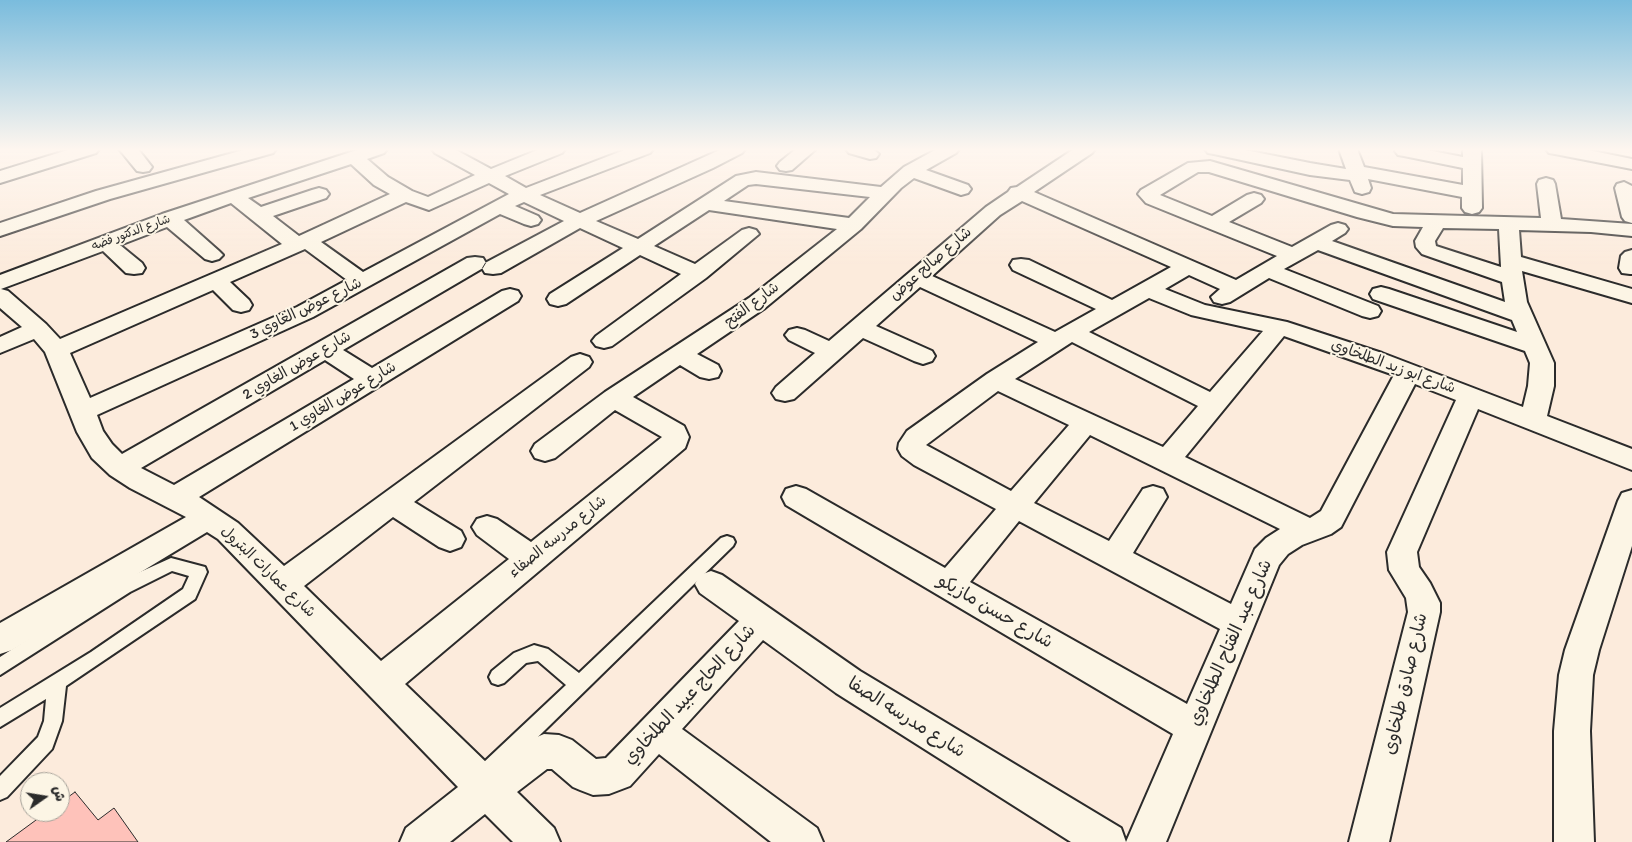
<!DOCTYPE html>
<meta charset="utf-8">
<style>
body{margin:0}
#map{position:relative;width:1632px;height:842px;overflow:hidden;background:#fcebdc;font-family:Itim,"Playpen Sans Arabic",sans-serif}
canvas{display:block}
.north{position:absolute;left:20px;top:772px;width:50px;height:50px;box-sizing:border-box;background:#fcf5e5;border:1px solid #a8a49b;border-radius:50%;rotate:77deg;font-size:14px;font-weight:700;line-height:20px;text-align:center;color:#2b2b2b}
.north::after{content:'';display:block;margin:auto;width:18px;height:22px;background:#2b2b2b;clip-path:polygon(50% 0,100% 100%,50% 72%,0 100%)}
</style>
<div id="map">
<canvas width="1632" height="842"></canvas>
<div class="north">ش</div>
</div>
<script>
const context = document.querySelector('canvas').getContext('2d');
context.lineJoin = 'round';
function fill(path, color) {
  context.fillStyle = color;
  context.fill(path, 'evenodd');
}
function shape(rows) {
  const path = new Path2D();
  for (const r of rows) {
    path.moveTo(r[0], r[1]);
    for (let i = 2; i < r.length; i += 2) path.lineTo(r[i], r[i + 1]);
  }
  return path;
}
function strokePath(path, color, width, dash) {
  context.strokeStyle = color;
  context.lineWidth = width;
  context.lineCap = dash ? 'butt' : 'round';
  context.setLineDash(dash || []);
  context.stroke(path);
}
function write(font, color, halo, rows, align = 'center') {
  context.font = font + ' Itim,"Playpen Sans Arabic",sans-serif';
  context.lineWidth = 4;
  context.setLineDash([]);
  context.textBaseline = 'middle';
  context.strokeStyle = halo;
  context.fillStyle = color;
  for (const [text, x, y, turn = 0] of rows) {
    context.save();
    context.translate(x, y);
    context.rotate((+turn || 0) * Math.PI / 180);
    context.textAlign = isNaN(turn) ? turn : align;
    if (halo) context.strokeText(text, 0, 0);
    context.fillText(text, 0, 0);
    context.restore();
  }
}
const building = shape([
 [75,792,98,820,114,808,138,842,6,842,47,812,60,812,60,803,75,792]
]);
const service = shape([
 [727,536,733,538,735,542,733,546,497,777,490,779,483,777,480,770,483,763,566,685,538,661,526,663,504,683,498,685,492,683,489,677,492,671,514,653,534,645,548,649,579,673,721,538,727,536],
 [171,558,205,567,207,572,195,599,66,686,62,721,52,749,7,797,0,800,0,776,38,737,44,721,46,699,0,727,0,708,91,652,183,589,189,576,172,571,130,592,0,675,0,657,118,582,171,558]
]);
const minor = shape([
 [71,149,99,149,96,153,0,183,0,171,71,149],
 [119,149,138,149,152,167,149,171,143,172,137,171,119,149],
 [247,149,276,149,273,153,110,199,0,236,0,223,96,191,247,149],
 [360,149,387,149,384,153,367,159,388,177,412,191,428,197,475,175,435,153,432,149,454,149,491,169,540,149,565,149,562,153,505,176,526,188,627,149,653,149,650,153,540,195,580,213,722,149,745,149,742,153,713,168,596,221,638,239,736,176,756,172,881,187,904,167,937,149,959,149,956,153,926,170,968,185,971,189,968,193,961,195,914,178,901,188,861,229,765,308,697,354,718,365,721,371,718,377,709,379,700,377,680,365,633,397,684,426,689,437,685,448,405,684,490,766,523,743,544,734,559,735,572,740,596,759,606,758,739,621,700,593,695,584,700,575,711,571,722,575,860,671,1121,828,1126,842,1173,734,786,505,782,497,786,489,796,486,806,489,945,568,996,509,914,465,902,456,898,449,899,443,907,431,987,374,1038,342,920,287,876,326,932,351,935,356,932,361,923,364,914,361,863,338,794,399,785,401,776,399,772,393,776,387,815,353,789,340,785,335,789,330,797,328,805,330,829,341,986,207,1008,192,1011,188,1017,187,1074,149,1095,149,1092,153,1034,192,1236,280,1277,256,1146,203,1138,194,1141,190,1188,163,1210,161,1393,214,1541,218,1537,184,1539,180,1546,178,1553,180,1555,184,1561,219,1632,224,1632,236,1591,232,1519,230,1521,257,1632,289,1632,303,1522,271,1527,302,1554,363,1554,386,1547,416,1632,449,1632,470,1478,409,1417,552,1419,567,1430,583,1440,603,1440,612,1389,842,1349,842,1408,612,1406,598,1389,570,1387,552,1456,400,1415,384,1341,527,1331,534,1302,545,1288,554,1279,565,1166,842,1071,842,836,693,763,640,682,729,817,828,823,842,771,842,659,754,630,786,609,794,593,795,580,790,573,787,552,769,547,769,517,792,554,828,560,842,513,842,485,814,450,842,400,842,406,828,458,787,218,539,207,532,12,650,0,654,0,623,186,517,130,488,110,475,92,458,77,432,45,352,34,339,0,353,0,337,22,327,0,308,0,275,162,214,360,149],
 [351,164,374,185,390,194,299,236,273,216,326,198,329,194,326,190,319,188,312,190,261,207,248,198,351,164],
 [1198,172,1209,172,1357,217,1393,226,1423,227,1415,241,1416,247,1422,254,1502,282,1505,302,1332,241,1345,233,1348,229,1345,225,1338,223,1331,225,1292,247,1229,222,1261,203,1264,199,1261,195,1254,193,1247,195,1212,216,1160,195,1198,172],
 [489,183,509,194,363,272,321,242,406,202,429,210,489,183],
 [756,184,870,197,849,218,724,201,748,185,756,184],
 [1022,201,1171,267,1112,300,1029,260,1021,259,1013,260,1010,265,1013,270,1096,309,1055,332,932,276,1000,215,1022,201],
 [524,202,564,221,485,263,482,268,485,273,493,274,501,273,580,228,623,248,550,294,547,299,550,304,558,306,566,304,640,255,681,274,596,336,592,341,596,346,604,348,612,346,706,278,759,234,756,230,749,228,742,230,695,264,654,246,709,210,837,229,749,298,605,392,535,444,531,451,535,458,545,461,555,458,615,410,662,437,531,542,497,519,487,516,477,519,472,527,477,535,509,559,381,661,304,586,393,517,439,547,450,551,461,547,465,539,461,531,414,502,589,367,592,362,589,357,580,354,571,357,284,566,238,523,199,497,518,301,521,296,518,291,510,289,502,291,372,368,343,350,483,268,486,263,483,258,475,257,467,258,122,454,112,444,103,431,97,415,313,317,500,214,524,224,531,226,538,224,541,220,538,216,515,206,524,202],
 [231,203,282,244,60,339,46,324,8,291,1,289,103,251,126,273,134,274,142,273,145,268,142,263,120,245,167,227,205,259,212,261,219,259,223,255,219,251,184,220,231,203],
 [1443,228,1499,229,1501,267,1436,246,1435,241,1443,228],
 [305,249,347,280,297,307,90,398,70,353,213,290,233,310,241,312,249,310,252,305,249,300,230,282,305,249],
 [1318,250,1512,320,1517,332,1389,289,1381,287,1373,289,1370,294,1373,299,1525,351,1530,363,1528,386,1523,407,1382,353,1287,322,1205,305,1165,289,1189,275,1220,289,1211,297,1214,302,1222,304,1230,302,1269,278,1362,316,1370,318,1378,316,1381,311,1378,306,1284,269,1318,250],
 [1149,298,1191,315,1263,331,1210,392,1089,332,1149,298],
 [1284,336,1394,375,1321,511,1310,518,1185,457,1284,336],
 [1072,342,1198,406,1163,447,1015,379,1072,342],
 [325,360,354,379,174,485,141,468,325,360],
 [998,391,1069,425,1011,491,926,445,998,391],
 [1090,435,1280,529,1266,538,1255,549,1231,604,1133,553,1167,497,1163,489,1153,486,1143,489,1109,541,1034,503,1090,435],
 [1019,521,1220,629,1187,704,970,582,1019,521],
 [796,149,816,149,792,170,786,171,780,170,777,166,780,162,796,149],
 [846,149,873,149,879,154,876,158,870,159,849,153,846,149],
 [1205,149,1240,149,1310,163,1346,169,1339,149,1357,149,1364,167,1463,185,1463,168,1404,156,1398,155,1395,151,1396,149,1422,149,1463,157,1463,149,1481,149,1482,208,1479,212,1472,214,1465,212,1462,208,1462,197,1368,179,1371,188,1369,192,1362,194,1355,192,1350,180,1310,175,1214,154,1208,153,1205,149],
 [1546,149,1583,149,1632,159,1632,169,1555,154,1549,153,1546,149],
 [1624,182,1632,186,1632,223,1625,221,1622,217,1615,188,1617,184,1624,182],
 [1632,250,1632,274,1630,274,1622,273,1619,268,1621,256,1625,252,1632,250],
 [1632,490,1632,546,1599,650,1593,675,1590,731,1594,842,1554,842,1554,731,1559,675,1565,650,1618,501,1622,493,1632,490]
]);
const farStreetnames = [
 ["شارع الدكتور فضه",131,233,-20]
];
const streetNames = [
 ["شارع صالح عوض",931,264,-41],
 ["شارع الفتح",752,305,-37],
 ["شارع عوض الغاوي 3",306,309,-26],
 ["شارع عوض الغاوي 2",297,366,-30],
 ["شارع ابو زيد الطلخاوي",1393,367,20],
 ["شارع عوض الغاوي 1",343,397,-31],
 ["شارع مدرسه الصفاء",558,537,-39],
 ["شارع عمارات البترول",268,572,44]
];
const nearStreetnames = [
 ["شارع حسن مازيكو",995,612,30],
 ["شارع عبد الفتاح الطلخاوي",1231,643,-66],
 ["شارع صادق طلخاوى",1406,684,-77],
 ["شارع الحاج عبيد الطلخاوي",690,695,-47],
 ["شارع مدرسه الصفا",906,718,32]
];
fill(building, '#fec2ba');
strokePath(building, '#2b2b2b', 1);
strokePath(service, '#2b2b2b', 4);
strokePath(minor, '#2b2b2b', 4);
fill(service, '#fcf5e5');
fill(minor, '#fcf5e5');
const sky = context.createLinearGradient(0, 0, 0, 267);
sky.addColorStop(0, '#7abcdd');
sky.addColorStop(0.56, '#fef6ef');
sky.addColorStop(1, '#fef6ef00');
context.fillStyle = sky;
context.fillRect(0, 0, 1632, 267);
write('12px', '#2b2b2b', '#fcf5e5', farStreetnames);
write('15px', '#2b2b2b', '#fcf5e5', streetNames);
write('18px', '#2b2b2b', '#fcf5e5', nearStreetnames);
</script>
